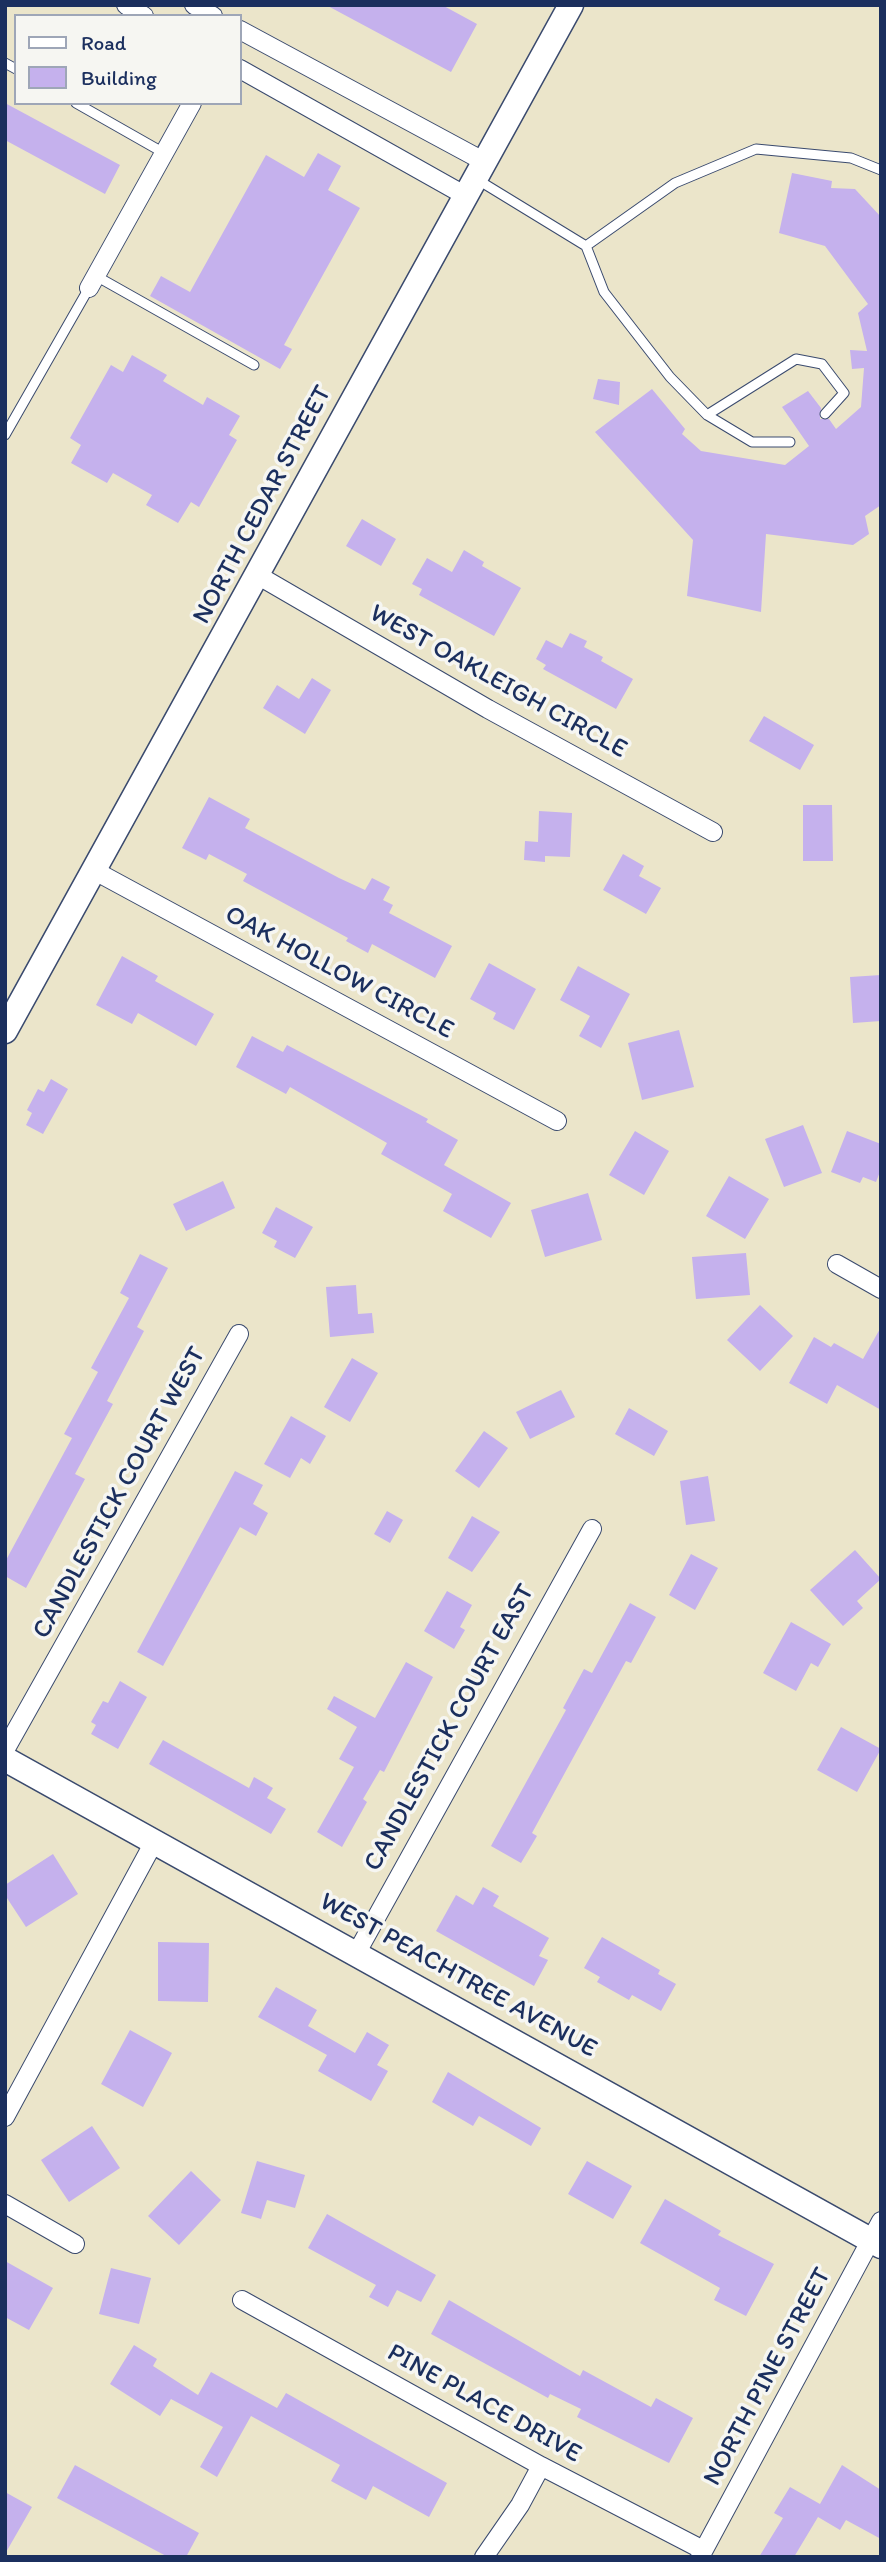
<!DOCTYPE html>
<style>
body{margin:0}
#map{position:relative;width:886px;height:2562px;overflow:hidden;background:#ebe5ca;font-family:Itim,sans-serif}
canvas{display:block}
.frame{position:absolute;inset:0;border:7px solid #1b2f5e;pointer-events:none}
.legend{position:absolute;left:14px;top:14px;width:228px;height:91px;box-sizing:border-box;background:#f6f6f2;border:2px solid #9ea6b7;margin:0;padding:9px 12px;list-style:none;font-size:21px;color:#1b2f5e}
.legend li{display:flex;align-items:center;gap:14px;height:35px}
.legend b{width:35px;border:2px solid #9ea6b7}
</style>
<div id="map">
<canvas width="886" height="2562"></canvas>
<div class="frame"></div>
<ul class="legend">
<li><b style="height:9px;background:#fff"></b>Road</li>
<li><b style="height:19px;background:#c5b1ed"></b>Building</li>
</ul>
</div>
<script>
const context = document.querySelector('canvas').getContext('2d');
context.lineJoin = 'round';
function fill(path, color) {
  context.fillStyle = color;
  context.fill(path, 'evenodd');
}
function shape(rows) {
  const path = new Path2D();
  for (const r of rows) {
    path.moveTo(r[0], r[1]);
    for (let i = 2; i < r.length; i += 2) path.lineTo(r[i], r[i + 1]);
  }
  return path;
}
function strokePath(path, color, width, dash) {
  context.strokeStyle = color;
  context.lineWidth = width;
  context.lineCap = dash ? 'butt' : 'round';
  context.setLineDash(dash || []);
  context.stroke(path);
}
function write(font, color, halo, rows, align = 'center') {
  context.font = font + ' Itim,sans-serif';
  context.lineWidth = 7;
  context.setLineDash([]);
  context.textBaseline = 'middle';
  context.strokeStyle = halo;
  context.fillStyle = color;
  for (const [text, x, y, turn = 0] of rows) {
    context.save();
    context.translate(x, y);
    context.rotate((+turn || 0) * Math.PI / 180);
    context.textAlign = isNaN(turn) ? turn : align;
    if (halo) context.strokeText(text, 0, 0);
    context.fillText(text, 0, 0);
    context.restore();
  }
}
const building = shape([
 [326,5,442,5,477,24,451,72],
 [5,103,120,165,105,194,5,140],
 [318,153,341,166,328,190,360,208,284,345,292,349,280,369,150,296,161,276,190,292,266,155,304,177],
 [792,173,832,181,831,188,855,189,881,217,881,505,865,516,869,534,853,545,766,534,761,612,687,596,693,540,595,432,652,389,685,429,682,434,701,451,785,465,809,446,782,407,808,391,821,408,820,419,829,419,836,429,861,407,864,368,852,369,850,350,867,351,858,313,868,304,825,246,779,233],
 [132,355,167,375,163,381,203,405,207,397,240,416,229,435,237,440,199,507,191,502,178,523,146,505,152,495,113,473,107,483,71,463,81,445,70,438,111,365,123,372],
 [598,379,620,382,619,405,593,399],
 [362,519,396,539,381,566,346,546],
 [464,550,484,562,482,566,521,588,494,636,419,595,422,589,412,584,427,558,452,572],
 [570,633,587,641,584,647,603,657,601,661,633,679,616,709,543,669,546,665,536,659,546,640,562,648],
 [312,678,331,690,305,734,263,708,277,685,299,699],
 [764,716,814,745,800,770,749,741],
 [209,797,250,819,245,828,339,878,365,890,372,878,390,887,383,900,393,905,389,913,452,946,435,978,372,944,368,953,346,941,348,938,243,881,247,874,209,854,206,860,182,848],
 [803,805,832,805,833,861,803,861],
 [539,811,572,813,570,857,545,856,545,862,524,860,525,841,538,842],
 [623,854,644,866,639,876,661,888,646,914,603,890],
 [122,956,158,976,155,981,214,1014,196,1046,138,1013,132,1024,96,1005],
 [489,963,536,989,514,1030,493,1019,496,1013,470,999],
 [578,966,630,994,601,1048,579,1036,590,1016,560,1000],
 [881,975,881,1021,853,1023,850,977],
 [679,1030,694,1087,642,1100,628,1043],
 [252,1036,283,1052,287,1045,428,1119,426,1122,458,1140,444,1165,511,1203,491,1238,443,1211,452,1194,381,1154,387,1143,290,1087,286,1094,236,1067],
 [51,1079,68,1089,43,1134,26,1125,32,1113,27,1110,38,1089,44,1092],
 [803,1125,822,1173,784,1187,765,1139],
 [635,1131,669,1151,644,1195,609,1175],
 [847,1131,881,1144,881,1169,876,1182,863,1177,860,1183,831,1172],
 [729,1176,769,1199,745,1239,706,1216],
 [223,1181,235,1208,186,1231,173,1204],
 [588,1193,602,1240,545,1257,531,1210],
 [276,1207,313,1227,295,1258,274,1247,277,1241,262,1233],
 [746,1253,750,1295,696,1299,692,1257],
 [140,1254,168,1268,137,1327,144,1331,107,1401,113,1404,75,1474,85,1479,26,1588,5,1576,5,1562,72,1438,64,1434,98,1372,91,1368,129,1298,120,1293],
 [356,1285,358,1314,372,1313,374,1333,330,1337,326,1287],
 [760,1305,793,1336,760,1371,727,1340],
 [881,1327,881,1410,837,1385,827,1404,789,1383,814,1337,831,1347,834,1343,863,1359],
 [352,1358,378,1373,350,1422,324,1407],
 [561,1390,575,1417,530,1439,516,1412],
 [629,1408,668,1431,654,1456,615,1434],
 [291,1416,326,1436,310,1464,301,1458,290,1478,264,1464],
 [484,1431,508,1448,479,1488,455,1471],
 [235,1471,263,1485,253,1504,268,1513,256,1536,240,1527,163,1666,137,1652],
 [708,1476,715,1521,686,1525,680,1481],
 [387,1511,403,1520,390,1543,374,1534],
 [472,1516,500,1532,472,1572,448,1558],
 [855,1550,881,1579,857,1601,863,1608,843,1626,810,1590],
 [691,1554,718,1568,695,1610,669,1595],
 [447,1591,472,1605,460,1627,465,1630,454,1649,424,1631],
 [630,1603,656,1617,631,1663,626,1661,532,1833,537,1836,521,1863,491,1846,566,1710,563,1708,584,1669,592,1673],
 [791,1622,831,1644,818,1667,811,1663,796,1691,763,1673],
 [406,1662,433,1677,384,1772,380,1770,363,1799,367,1802,342,1847,317,1832,354,1767,339,1759,357,1727,327,1709,334,1696,375,1718],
 [120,1681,147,1697,118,1749,91,1734,96,1725,91,1722,103,1701,108,1703],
 [841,1727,881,1749,857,1792,817,1770],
 [163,1740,249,1788,254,1777,273,1788,267,1798,286,1809,271,1834,149,1764],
 [53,1854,78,1894,26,1927,5,1895,5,1885],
 [483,1887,499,1896,493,1906,549,1938,539,1956,548,1960,534,1986,436,1931,456,1895,473,1905],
 [602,1937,660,1970,658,1974,676,1984,661,2011,632,1995,629,2000,597,1982,600,1977,584,1968],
 [158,1942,209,1943,208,2002,158,2001],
 [276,1987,317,2010,308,2026,355,2053,367,2032,389,2045,377,2065,388,2071,371,2101,318,2071,327,2055,258,2017],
 [130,2030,172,2053,143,2107,101,2084],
 [448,2072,541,2128,531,2146,479,2116,473,2126,432,2102],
 [92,2126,120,2168,69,2202,41,2160],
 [257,2161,305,2175,295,2208,267,2200,261,2219,241,2213],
 [587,2161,632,2186,613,2219,568,2194],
 [191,2171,221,2200,179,2245,148,2216],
 [665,2199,721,2231,718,2235,774,2264,746,2316,714,2300,720,2288,640,2243],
 [327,2214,436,2275,421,2302,397,2290,388,2307,369,2297,376,2285,308,2248],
 [5,2261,53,2288,29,2330,5,2317],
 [111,2268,151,2278,139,2324,99,2314],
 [449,2300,580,2376,583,2370,651,2407,656,2398,693,2418,669,2463,577,2417,581,2409,550,2394,548,2398,431,2334],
 [134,2345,157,2359,153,2366,198,2395,211,2372,277,2408,286,2393,447,2483,429,2517,373,2486,366,2500,331,2481,340,2465,251,2416,217,2477,200,2467,223,2427,171,2399,160,2416,110,2384],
 [75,2465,199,2533,186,2557,168,2557,57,2498],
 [842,2465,881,2490,881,2539,846,2520,840,2530,818,2517,794,2557,759,2557,783,2518,774,2513,790,2487,820,2504],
 [5,2492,32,2507,5,2554]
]);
const lane = shape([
 [5,63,16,69],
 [76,103,164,153],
 [478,180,586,246,675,183,756,149,851,158,881,170],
 [586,246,604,292,670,377,707,415,752,442,790,442],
 [96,276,254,365],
 [707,415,796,359,822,364,844,393,825,414],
 [5,435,89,288]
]);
const street = shape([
 [126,5,144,16],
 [194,5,213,16],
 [240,30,485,162],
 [240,69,466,196],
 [89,288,192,103],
 [259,576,488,709,713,832],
 [95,871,557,1121],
 [837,1264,881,1289],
 [5,1750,239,1334],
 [356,1954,592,1529],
 [5,2117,154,1842],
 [5,2204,75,2244],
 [242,2300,541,2466,703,2550],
 [484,2557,520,2505,541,2466],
 [700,2557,881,2221]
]);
const secondary = shape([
 [5,1031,571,5],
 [5,1759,881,2246]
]);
const streetNames = [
 ["NORTH CEDAR STREET",263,505,-62],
 ["WEST OAKLEIGH CIRCLE",498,682,29],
 ["OAK HOLLOW CIRCLE",339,973,28],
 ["CANDLESTICK COURT WEST",120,1493,-61],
 ["CANDLESTICK COURT EAST",450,1728,-61],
 ["WEST PEACHTREE AVENUE",458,1976,29],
 ["NORTH PINE STREET",768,2377,-62],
 ["PINE PLACE DRIVE",484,2404,29]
];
fill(building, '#c5b1ed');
strokePath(lane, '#3a4a6e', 11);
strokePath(street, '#3a4a6e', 20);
strokePath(secondary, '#3a4a6e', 27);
strokePath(lane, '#fff', 9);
strokePath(street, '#fff', 18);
strokePath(secondary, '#fff', 24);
write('26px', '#1b2f5e', '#f6f6f2', streetNames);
</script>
